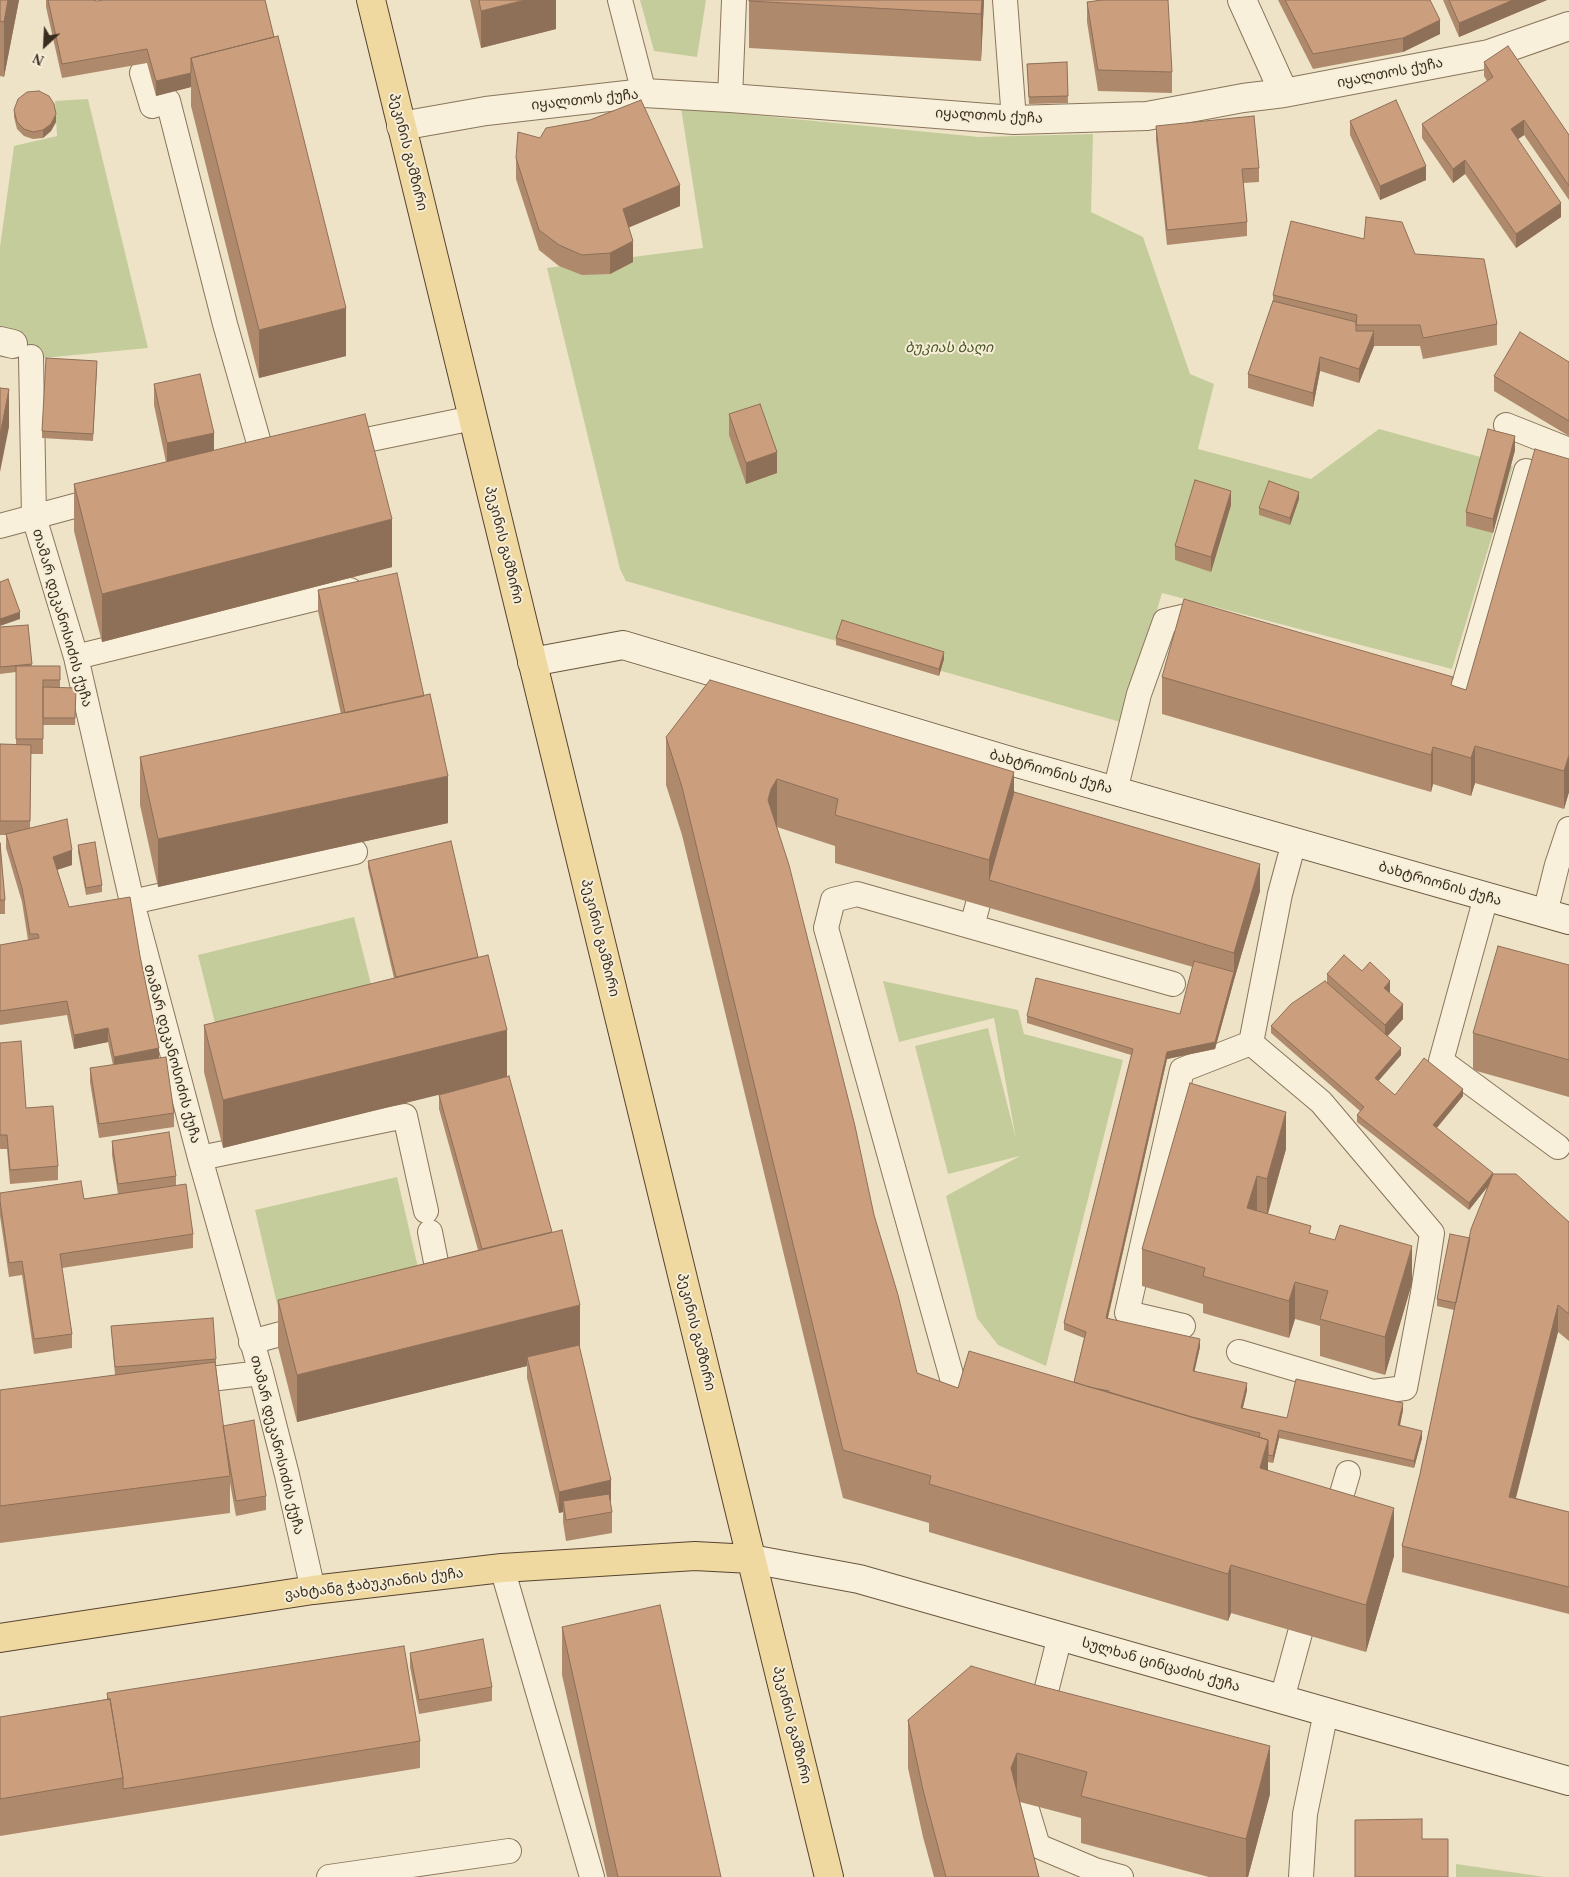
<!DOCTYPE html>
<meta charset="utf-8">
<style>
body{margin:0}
#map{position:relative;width:1569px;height:1877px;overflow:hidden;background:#eee3c7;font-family:Georgia,serif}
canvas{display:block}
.north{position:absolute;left:20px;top:20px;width:50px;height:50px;-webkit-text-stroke:4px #f5edd6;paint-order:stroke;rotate:205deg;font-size:14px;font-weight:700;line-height:20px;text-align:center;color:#3a2d20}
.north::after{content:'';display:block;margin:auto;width:18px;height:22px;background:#3a2d20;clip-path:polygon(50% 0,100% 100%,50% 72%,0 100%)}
</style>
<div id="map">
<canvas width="1569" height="1877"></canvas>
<div class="north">N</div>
</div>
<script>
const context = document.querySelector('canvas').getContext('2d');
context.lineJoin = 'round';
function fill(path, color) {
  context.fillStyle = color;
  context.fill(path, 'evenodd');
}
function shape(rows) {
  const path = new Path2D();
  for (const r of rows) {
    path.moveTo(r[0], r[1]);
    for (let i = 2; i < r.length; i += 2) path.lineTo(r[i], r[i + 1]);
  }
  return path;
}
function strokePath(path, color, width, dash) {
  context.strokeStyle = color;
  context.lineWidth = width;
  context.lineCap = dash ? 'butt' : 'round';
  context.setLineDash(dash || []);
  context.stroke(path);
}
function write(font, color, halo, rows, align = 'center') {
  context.font = font + ' Georgia,"Noto Sans Georgian",serif';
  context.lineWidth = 4;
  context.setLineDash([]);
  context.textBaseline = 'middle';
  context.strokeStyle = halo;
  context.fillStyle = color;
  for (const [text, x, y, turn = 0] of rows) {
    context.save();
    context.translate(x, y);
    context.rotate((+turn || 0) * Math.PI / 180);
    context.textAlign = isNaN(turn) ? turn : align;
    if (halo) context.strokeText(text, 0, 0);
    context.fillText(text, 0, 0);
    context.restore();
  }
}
const green = shape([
 [640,0,706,0,697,57,654,51],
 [88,99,148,348,43,358,0,326,0,247,14,146,57,136,55,101],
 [681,108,979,137,1093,134,1091,212,1143,237,1190,374,1214,384,1198,449,1311,479,1379,429,1513,466,1452,669,1162,593,1124,723,626,581,620,569,547,268,703,248],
 [354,917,375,1000,219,1039,198,955],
 [883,981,1018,1010,1024,1034,1123,1060,1046,1366,998,1345,977,1318,946,1196,1020,1156,948,1174,915,1046,988,1028,1016,1139,994,1018,899,1042],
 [397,1177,420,1276,278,1308,255,1210],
 [1456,1864,1545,1877,1456,1877]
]);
const lane = shape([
 [620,0,644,93],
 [1005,0,1014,120],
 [142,73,152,106,168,101,225,324,263,457],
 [730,98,734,0],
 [31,357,34,517,76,657,132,902,200,1158,261,1373,287,1475,313,1590],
 [1506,425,1569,450],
 [342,445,473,418],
 [0,526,104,498],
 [76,657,350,590],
 [1437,688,1461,695,1526,471,1569,484],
 [1115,791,1139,694,1165,621,1191,615,1209,620],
 [1486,897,1441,1061,1558,1147],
 [132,902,355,852],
 [1545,913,1557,865,1569,829],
 [972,926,978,904],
 [1251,1043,1280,894,1294,842],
 [200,1158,405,1116,426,1211],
 [430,1232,442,1292],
 [1183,1326,1127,1313,1182,1070,1251,1043],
 [251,1342,310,1326],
 [1239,1352,1373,1392,1405,1388,1423,1293,1432,1233,1321,1102,1251,1043],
 [185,1382,261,1373],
 [990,1395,954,1385,826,928,833,900,857,894,1173,984],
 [1333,1524,1348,1473],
 [502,1568,592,1877],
 [1282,1699,1300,1633],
 [1039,1719,1060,1636],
 [1025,1803,1038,1846,1095,1870],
 [329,1877,509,1851],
 [1096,1877,1095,1870,1121,1877],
 [1301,1877,1305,1814,1326,1712]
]);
const street = shape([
 [1242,0,1284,93],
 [401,126,486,111,644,93,730,98,1014,120,1147,116,1243,98,1284,93,1489,54,1569,26],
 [0,341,13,344]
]);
const secondary = shape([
 [532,662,623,645,1017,763,1569,920],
 [751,1559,859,1579,1569,1781]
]);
const primary = shape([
 [371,0,829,1877],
 [0,1638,313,1590,502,1568,695,1556,751,1559]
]);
const wall = shape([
 [0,0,19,0,4,77,0,76],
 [46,0,95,0,95,1,265,0,346,356,259,378,191,106,191,87,156,96,147,63,62,78,46,7],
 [470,0,556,0,556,29,481,48],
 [749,0,984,0,981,61,749,48],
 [1278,0,1430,0,1440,34,1403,52,1313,69],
 [1443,0,1547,0,1459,37],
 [1087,2,1172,72,1172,93,1098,91,1087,22],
 [1067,62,1068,103,1029,104,1027,64],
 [1484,62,1569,135,1569,200,1524,135,1518,139,1561,217,1516,248,1465,174,1453,183,1422,138,1422,124,1487,81,1484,76],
 [14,110,56,122,51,131,43,138,33,139,24,136,17,129,14,117],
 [1350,121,1426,180,1380,200,1350,135],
 [1156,126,1259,168,1259,182,1243,183,1247,222,1247,236,1167,245,1156,140],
 [516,158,680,206,629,227,633,262,610,274,582,275,559,266,539,250,516,179],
 [1415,254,1497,324,1497,345,1423,359,1420,346,1374,346,1359,383,1320,371,1313,407,1248,388,1248,374,1273,301,1273,295],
 [1569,362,1569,436,1494,391,1494,376],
 [97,368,93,441,42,438,42,431],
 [154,384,214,450,392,567,102,642,74,531,74,484,166,462,154,405],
 [729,414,777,473,746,484,729,435],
 [1515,450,1493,533,1466,526,1466,512],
 [1569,459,1569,792,1564,809,1475,783,1471,796,1433,784,1431,792,1162,714,1162,677,1453,686,1466,690],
 [1299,499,1290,525,1259,515,1259,508],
 [1231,505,1211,572,1175,560,1175,546],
 [318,590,448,823,158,887,140,805,140,757,341,714,318,611],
 [28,625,32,666,60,666,60,688,76,688,75,725,43,725,43,694,43,754,31,754,30,828,72,865,57,870,69,907,140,956,159,1058,174,1113,174,1127,99,1138,90,1082,90,1068,113,1065,108,1042,74,1049,67,1015,0,1025,0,945,28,940,22,902,6,848,6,835,0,835,0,744,16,745,16,672,0,674,0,627],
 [836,638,944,659,939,676,836,645],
 [666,737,1014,792,1260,891,1234,980,1215,1049,1167,1059,1108,1318,1200,1347,1194,1371,1247,1390,1243,1408,1287,1418,1403,1410,1400,1426,1422,1438,1414,1468,1279,1438,1273,1463,1268,1462,1268,1471,1394,1556,1366,1652,1231,1613,1228,1621,929,1532,929,1523,843,1498,682,835,666,785],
 [777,827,835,846,835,863,1193,967,1180,1014,1027,1016,1027,1023,1131,1055,1064,1323,1064,1330,1084,1338,1074,1382,958,1388,917,1373,874,1215],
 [0,843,5,900,5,914,0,914],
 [78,845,102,885,102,892,86,895,78,852],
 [368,861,507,1077,580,1352,611,1501,610,1501,612,1512,612,1533,566,1541,563,1522,563,1512,559,1513,527,1378,527,1366,297,1422,278,1347,278,1300,478,1250,439,1109,439,1095,476,1085,223,1148,204,1072,204,1025,394,978,368,868],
 [1569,965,1569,1097,1473,1070,1473,1033],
 [1362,971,1390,993,1403,1019,1387,1036,1401,1055,1378,1081,1395,1095,1463,1096,1437,1128,1493,1174,1569,1222,1569,1341,1558,1332,1516,1498,1569,1512,1569,1614,1402,1572,1402,1546,1420,1474,1454,1310,1437,1306,1437,1299,1470,1238,1488,1186,1469,1210,1357,1122,1357,1115,1360,1111,1271,1033,1271,1026,1327,983,1327,974],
 [0,1043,26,1108,58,1166,58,1180,10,1184,7,1149,0,1149],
 [112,1141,176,1176,176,1185,193,1234,193,1248,62,1268,72,1334,72,1348,34,1354,22,1275,9,1277,0,1216,0,1193,84,1199,118,1194,112,1155],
 [1286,1149,1268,1214,1311,1233,1412,1283,1385,1375,1320,1356,1320,1326,1295,1319,1289,1338,1203,1313,1203,1304,1142,1286,1142,1249],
 [111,1326,216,1359,216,1366,223,1426,266,1496,266,1510,236,1516,230,1483,230,1513,0,1543,0,1390,115,1375],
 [562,1627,721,1877,607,1877,562,1675],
 [410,1653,492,1687,492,1701,419,1714,410,1667],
 [107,1693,420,1741,420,1768,0,1836,0,1717,107,1699],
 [908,1720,1270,1794,1248,1877,1209,1877,1081,1843,1081,1818,1020,1802,1039,1877,934,1877,923,1837,908,1768]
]);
const shadedWall = shape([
 [8,0,19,0,4,77,4,22],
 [525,0,556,0,556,29,481,48,481,11],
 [982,0,984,0,981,61,981,14],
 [1513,0,1547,0,1459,37,1459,23],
 [1440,20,1440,34,1403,52,1403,38],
 [191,73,191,87,156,96,156,81],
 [56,114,56,122,51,131,43,138,43,130],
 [1524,120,1524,135,1511,144,1511,129],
 [1465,160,1465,174,1453,183,1453,169],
 [1426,166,1426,180,1380,200,1380,186],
 [680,185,680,206,623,230,623,209],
 [1561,203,1561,217,1516,248,1516,234],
 [633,241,633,262,610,274,610,253],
 [346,308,346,356,259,378,259,330],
 [1374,331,1374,346,1359,383,1359,369],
 [1320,357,1320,371,1313,407,1313,393],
 [9,389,9,427,0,472,0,435],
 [214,433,214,453,167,463,167,443],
 [1515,436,1515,450,1493,533,1493,519],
 [777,452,777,473,746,484,746,463],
 [1231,491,1231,505,1211,572,1211,557],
 [1299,492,1299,499,1290,525,1290,518],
 [392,519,392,567,102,642,102,594],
 [20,612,20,619,0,626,0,619],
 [944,652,944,659,939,676,939,669],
 [1475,746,1475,783,1471,796,1471,758],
 [1433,747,1433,784,1431,792,1431,755],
 [1569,755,1569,792,1564,809,1564,771],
 [1014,772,1014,819,989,880,989,860],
 [448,776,448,823,158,887,158,839],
 [777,779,777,827,768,800,771,789],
 [72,850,72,865,53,871,53,857],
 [1260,864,1260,891,1234,980,1234,953],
 [1234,972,1234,980,1215,1049,1167,1059,1106,1325,1106,1318,1167,1052],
 [1390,981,1390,995,1384,988],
 [1403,1004,1403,1019,1385,1039,1385,1025],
 [108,1028,108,1042,74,1049,74,1035],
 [507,1030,507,1078,223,1148,223,1100],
 [159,1048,159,1062,114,1072,114,1057],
 [1401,1048,1401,1055,1375,1085,1375,1078],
 [1463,1089,1463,1096,1433,1132,1433,1125],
 [1286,1112,1286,1149,1267,1216,1267,1179],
 [1493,1173,1493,1180,1469,1210,1469,1203],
 [1257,1176,1257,1213,1247,1208],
 [1412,1246,1412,1283,1385,1375,1385,1337],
 [1295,1282,1295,1319,1289,1338,1289,1301],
 [580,1305,580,1353,527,1357,527,1366,297,1422,297,1375],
 [1558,1305,1558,1332,1509,1524,1509,1497],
 [1200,1339,1200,1347,1193,1378,1193,1371],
 [1247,1383,1247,1390,1241,1415,1241,1408],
 [1403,1403,1403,1410,1398,1433,1398,1425],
 [1279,1430,1279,1438,1273,1463,1273,1456],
 [1422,1431,1422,1438,1414,1468,1414,1461],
 [1268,1440,1268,1488,1260,1468],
 [611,1480,611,1501,565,1512,563,1501,563,1512,559,1513,559,1492],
 [1394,1508,1394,1556,1366,1652,1366,1605],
 [1231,1565,1231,1613,1228,1621,1228,1574],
 [1270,1746,1270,1794,1248,1877,1246,1877,1246,1839],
 [1017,1753,1017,1801,1011,1768]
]);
const building = shape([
 [0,0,8,0,4,22,0,21,0,0],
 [48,0,93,0,97,1,103,0,265,0,274,37,191,58,191,73,156,81,147,49,62,64,48,0],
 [479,0,525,0,481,11,479,0],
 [749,0,982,0,981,14,749,1,749,0],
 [1102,0,1168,0,1172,72,1098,70,1087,2,1102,0],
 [1285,0,1430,0,1440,20,1403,38,1313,54,1285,0],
 [1449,0,1513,0,1459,23,1449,0],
 [278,36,346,308,259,330,191,58,278,36],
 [1508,46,1569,135,1569,186,1524,120,1511,129,1561,203,1516,234,1465,160,1453,169,1422,124,1493,77,1484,62,1508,46],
 [1067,62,1068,96,1029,97,1027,64,1067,62],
 [39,91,49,96,54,104,56,114,51,124,43,130,33,132,24,129,17,122,14,110,18,99,27,92,39,91],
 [641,100,680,185,623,209,633,241,610,253,582,255,559,245,539,230,516,158,518,132,540,138,546,128,590,120,641,100],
 [1396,100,1426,166,1380,186,1350,121,1396,100],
 [1254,116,1259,168,1242,169,1247,222,1167,230,1156,126,1254,116],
 [1366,217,1402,222,1415,254,1484,259,1497,324,1423,338,1420,325,1356,325,1357,315,1273,295,1291,221,1364,239,1366,217],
 [1273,301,1356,322,1356,331,1374,331,1359,369,1320,357,1313,393,1248,374,1273,301],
 [1520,332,1569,362,1569,421,1494,376,1520,332],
 [46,358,97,361,93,434,42,431,46,358],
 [200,374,214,433,167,443,154,384,200,374],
 [0,388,9,389,0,435,0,388],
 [760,404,777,452,746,463,729,414,760,404],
 [365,414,392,519,102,594,74,484,365,414],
 [1488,429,1515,436,1493,519,1466,512,1488,429],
 [1535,449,1569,459,1569,755,1564,771,1475,746,1471,758,1433,747,1431,755,1162,677,1184,599,1453,677,1451,685,1466,690,1535,449],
 [1195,480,1231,491,1211,557,1175,546,1195,480],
 [1269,481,1299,492,1290,518,1259,508,1269,481],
 [397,573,424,696,345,713,318,590,397,573],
 [8,579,20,612,0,619,0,582,8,579],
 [842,620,944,652,939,669,836,638,842,620],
 [28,625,32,664,0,667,0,627,28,625],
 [16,666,60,666,60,680,43,680,43,739,16,739,16,666],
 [710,680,1014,772,989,860,835,815,838,799,777,779,771,789,768,800,789,865,855,1126,874,1215,898,1295,917,1373,958,1388,969,1351,1268,1440,1260,1468,1394,1508,1366,1605,1231,1565,1228,1574,929,1484,931,1476,843,1450,682,787,666,737,710,680],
 [43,687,76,688,75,718,43,718,43,687],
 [430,694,448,776,158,839,140,757,430,694],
 [0,744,31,745,30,821,0,821,0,744],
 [1014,792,1260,864,1234,953,989,880,1014,792],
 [67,819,72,850,53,857,69,907,130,897,140,956,159,1048,114,1057,108,1028,74,1035,67,1001,0,1011,0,945,39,938,38,934,30,934,22,888,6,834,67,819],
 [451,841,478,957,396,977,368,861,451,841],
 [95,842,102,885,86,888,78,845,95,842],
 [0,843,5,900,0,900,0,843],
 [1498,946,1569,965,1569,1060,1473,1033,1498,946],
 [488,955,507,1030,223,1100,204,1025,488,955],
 [1344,955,1362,971,1370,962,1390,981,1384,988,1403,1004,1385,1025,1327,974,1344,955],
 [1194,961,1234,972,1215,1042,1167,1052,1106,1318,1200,1339,1193,1371,1247,1383,1241,1408,1287,1418,1296,1379,1403,1403,1398,1425,1422,1431,1414,1461,1279,1430,1273,1456,1268,1455,1268,1440,1259,1437,1260,1433,1192,1417,1109,1392,1109,1391,1089,1387,1074,1382,1086,1332,1064,1323,1133,1049,1027,1016,1036,978,1180,1014,1194,961],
 [1325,981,1401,1048,1375,1078,1395,1095,1424,1058,1463,1089,1433,1125,1493,1173,1469,1203,1357,1115,1364,1107,1271,1026,1291,1004,1325,981],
 [21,1041,26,1108,53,1106,58,1166,10,1170,7,1135,0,1135,0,1043,21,1041],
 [166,1057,174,1113,99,1124,90,1068,166,1057],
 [509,1076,552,1232,482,1249,439,1095,509,1076],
 [1190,1083,1286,1112,1267,1179,1257,1176,1247,1208,1311,1226,1309,1233,1335,1240,1340,1225,1412,1246,1385,1337,1320,1319,1328,1291,1295,1282,1289,1301,1203,1276,1205,1268,1142,1249,1190,1083],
 [169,1132,176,1176,118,1184,112,1141,169,1132],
 [1493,1174,1516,1174,1569,1222,1569,1314,1558,1305,1509,1497,1569,1512,1569,1587,1402,1546,1420,1474,1471,1229,1493,1174],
 [81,1181,84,1199,186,1184,193,1234,60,1254,72,1334,34,1339,22,1261,9,1263,0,1201,0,1193,81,1181],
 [562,1230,580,1305,297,1375,278,1300,562,1230],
 [1450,1234,1470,1238,1456,1303,1437,1299,1450,1234],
 [213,1318,216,1359,115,1367,111,1326,213,1318],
 [579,1345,611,1480,559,1492,527,1357,579,1345],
 [215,1362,230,1476,0,1506,0,1390,215,1362],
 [254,1420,266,1496,236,1501,227,1449,223,1426,254,1420],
 [609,1494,612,1512,566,1520,563,1501,609,1494],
 [660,1605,721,1877,618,1877,562,1627,660,1605],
 [483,1639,492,1687,419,1700,410,1653,483,1639],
 [404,1646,420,1741,123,1789,123,1778,110,1699,108,1699,107,1693,404,1646],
 [971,1666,1036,1685,1270,1746,1246,1839,1081,1796,1087,1772,1017,1753,1011,1768,1039,1877,946,1877,923,1790,908,1720,971,1666],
 [110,1699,123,1778,0,1799,0,1717,110,1699],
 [1422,1819,1422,1839,1448,1839,1448,1877,1355,1877,1355,1820,1422,1819]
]);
const streetNames = [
 ["იყალთოს ქუჩა",1390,73,-11],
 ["იყალთოს ქუჩა",585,100,-6],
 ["იყალთოს ქუჩა",989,116,3],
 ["პეკინის გამზირი",408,152,76],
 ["პეკინის გამზირი",504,545,76],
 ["თამარ დეკანოსიძის ქუჩა",62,618,74],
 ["ბახტრიონის ქუჩა",1051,772,16],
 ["ბახტრიონის ქუჩა",1440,884,16],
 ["პეკინის გამზირი",600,938,76],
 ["თამარ დეკანოსიძის ქუჩა",172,1054,75],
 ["პეკინის გამზირი",696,1332,76],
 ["თამარ დეკანოსიძის ქუჩა",277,1445,76],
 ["ვახტანგ ჭაბუკიანის ქუჩა",374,1584,-7],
 ["სულხან ცინცაძის ქუჩა",1161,1665,16],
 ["პეკინის გამზირი",792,1725,76]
];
const parkNames = [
 ["ბუკიას ბაღი",949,348]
];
fill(green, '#c5cc9b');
strokePath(lane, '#89755c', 26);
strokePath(street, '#89755c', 30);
strokePath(secondary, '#6b563f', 30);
strokePath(primary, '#574330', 30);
strokePath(lane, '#f8f0da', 24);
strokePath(street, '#f8f0da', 28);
strokePath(secondary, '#f8f0da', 28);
strokePath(primary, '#f0d9a0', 28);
fill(wall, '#af896c');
fill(shadedWall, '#8e6f58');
fill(building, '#cb9f7d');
strokePath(building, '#8e6f58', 1);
write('14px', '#3a2d20', '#f5edd6', streetNames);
write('italic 14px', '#495627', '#f5edd6', parkNames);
</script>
